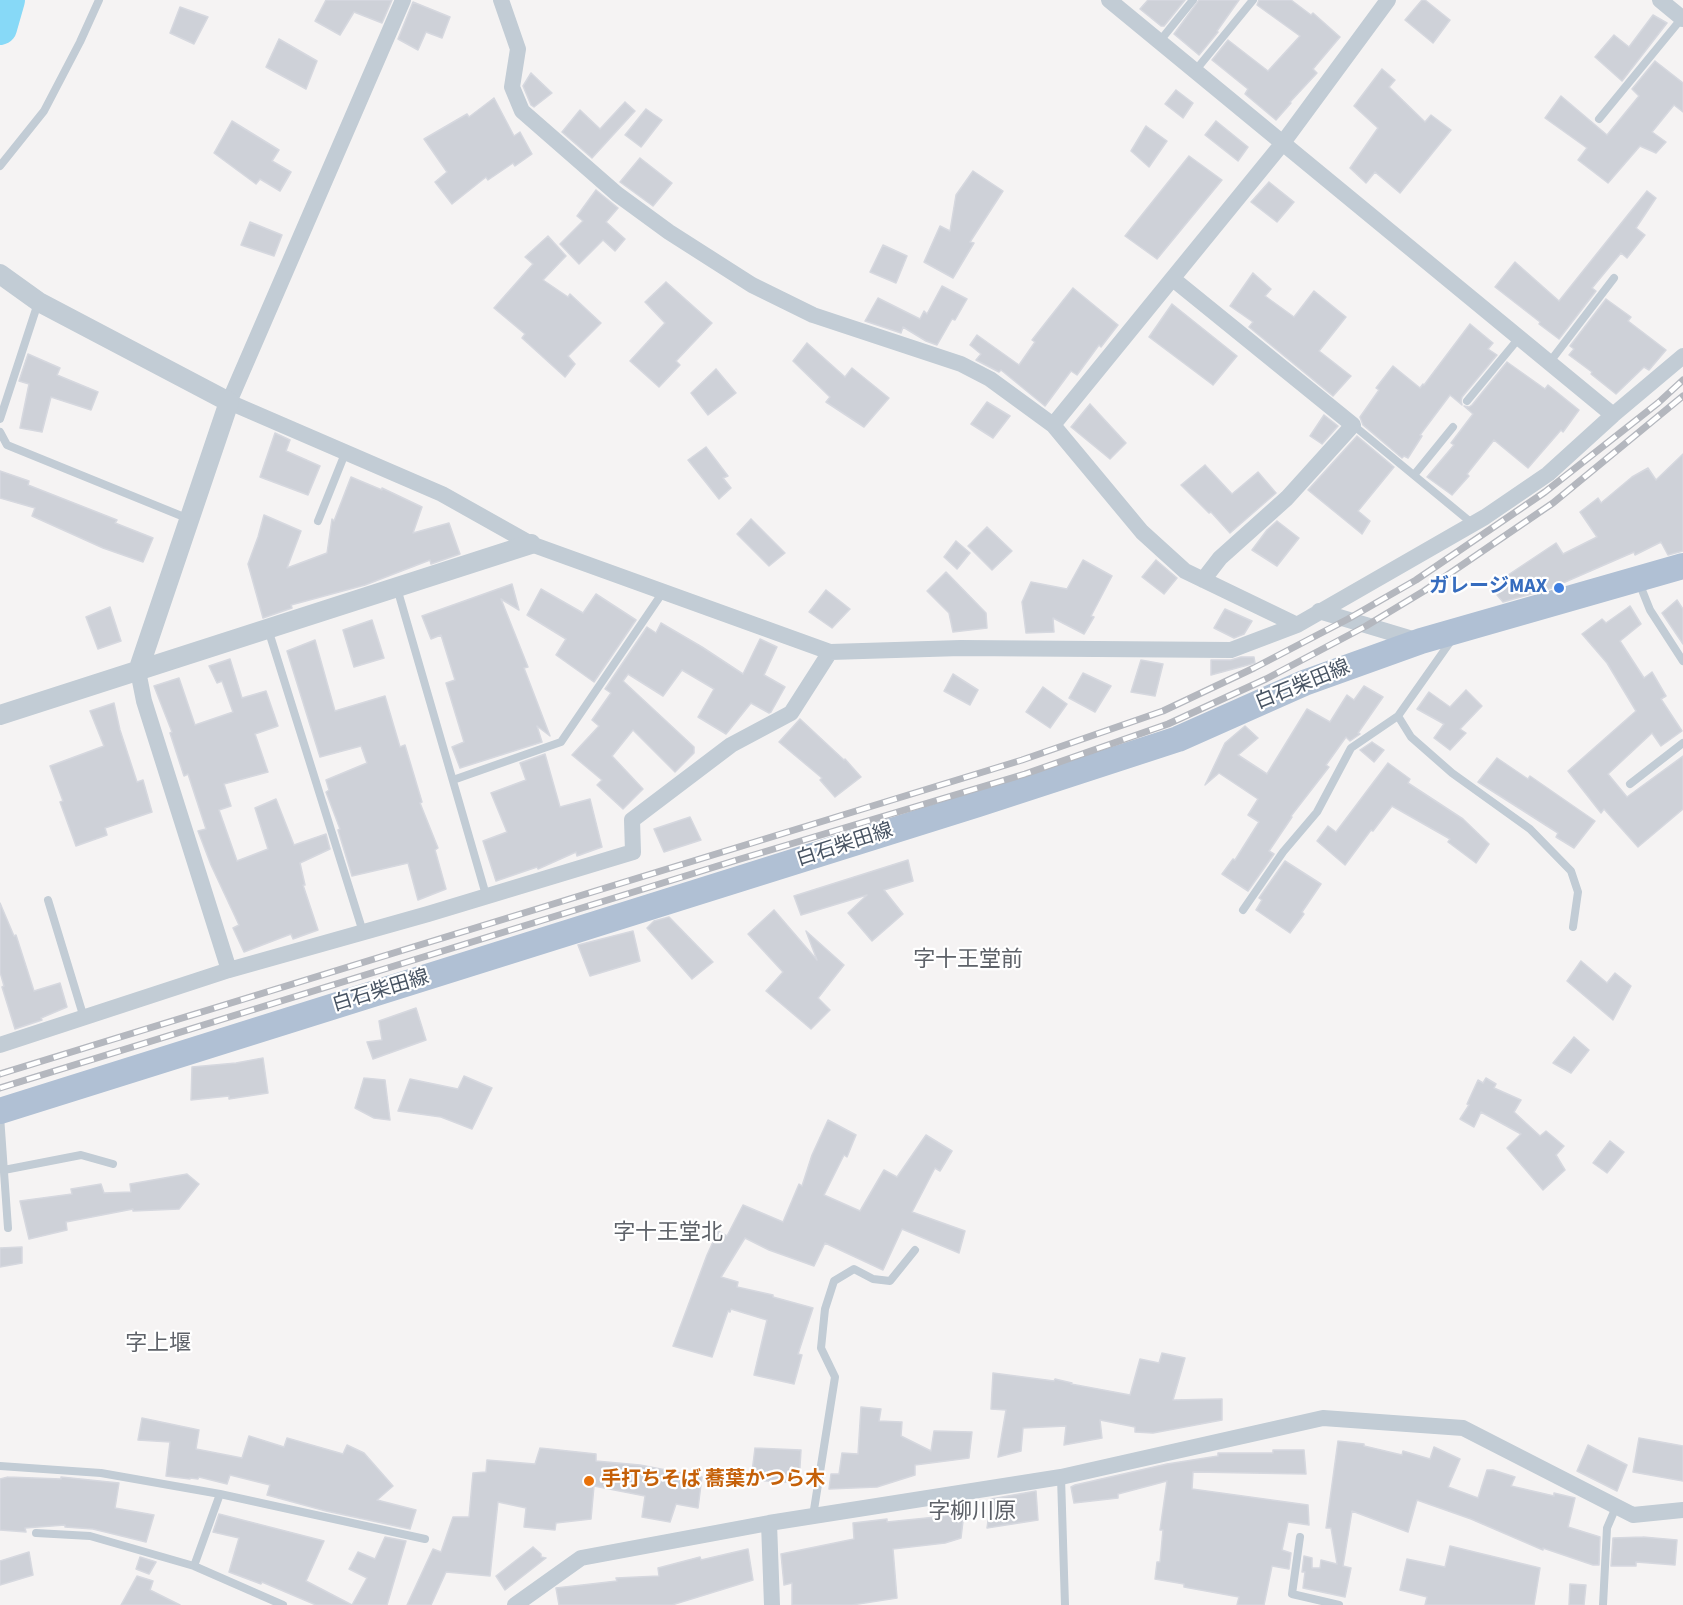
<!DOCTYPE html>
<meta charset="utf-8">
<style>
body{margin:0}
canvas{display:block;background:#f5f3f3}
</style>
<canvas width="1683" height="1605"></canvas>
<script>
const context = document.querySelector('canvas').getContext('2d');
context.lineJoin = 'round';
function shape(rows) {
  const path = new Path2D();
  for (const r of rows) {
    path.moveTo(r[0], r[1]);
    for (let i = 2; i < r.length; i += 2) path.lineTo(r[i], r[i + 1]);
  }
  return path;
}
function strokePath(path, color, width, dash) {
  context.strokeStyle = color;
  context.lineWidth = width;
  context.lineCap = dash ? 'butt' : 'round';
  context.setLineDash(dash || []);
  context.stroke(path);
}
function fill(path, color) {
  context.fillStyle = color;
  context.fill(path, 'evenodd');
}
function write(font, color, halo, rows, align = 'center') {
  context.font = font + ' "Source Sans 3","Noto Sans JP",sans-serif';
  context.lineWidth = 4.5;
  context.setLineDash([]);
  context.textBaseline = 'middle';
  context.strokeStyle = halo;
  context.fillStyle = color;
  for (const [text, x, y, turn = 0] of rows) {
    context.save();
    context.translate(x, y);
    context.rotate((+turn || 0) * Math.PI / 180);
    context.textAlign = isNaN(turn) ? turn : align;
    if (halo) context.strokeText(text, 0, 0);
    context.fillText(text, 0, 0);
    context.restore();
  }
}
const river = shape([
 [0,28,8,0]
]);
const building = shape([
 [326,0,392,0,382,23,354,12,340,35,315,21,326,0],
 [1148,0,1185,0,1164,26,1161,26,1140,9,1148,0],
 [1199,0,1239,0,1217,31,1218,32,1199,55,1174,34,1199,0],
 [1259,0,1291,0,1311,15,1313,13,1340,37,1313,69,1317,73,1290,102,1291,103,1276,120,1245,94,1248,89,1212,60,1228,40,1268,71,1300,36,1257,5,1259,0],
 [1422,0,1425,0,1450,20,1433,43,1405,20,1422,0],
 [413,2,450,17,442,38,426,32,418,50,398,39,413,2],
 [180,7,208,17,194,44,170,33,180,7],
 [1653,15,1667,23,1622,81,1595,57,1614,35,1629,47,1653,15],
 [279,39,317,61,306,89,266,67,279,39],
 [1655,61,1683,83,1683,112,1674,105,1652,132,1666,142,1656,153,1640,146,1608,183,1578,160,1587,148,1545,118,1561,96,1607,135,1639,96,1632,89,1655,61],
 [1382,69,1395,80,1389,87,1425,122,1431,115,1451,130,1400,193,1375,172,1366,183,1350,168,1378,128,1354,106,1382,69],
 [531,73,552,93,534,107,531,105,523,86,531,73],
 [1176,90,1193,103,1183,118,1165,104,1176,90],
 [494,98,514,136,520,132,532,154,515,166,513,163,488,180,486,177,452,204,435,182,447,172,424,139,467,114,469,117,494,98],
 [625,102,635,111,592,158,562,132,580,110,600,129,625,102],
 [646,109,662,120,641,147,625,135,646,109],
 [232,121,279,150,272,161,291,172,280,191,260,179,256,184,214,153,232,121],
 [1216,121,1248,147,1238,161,1205,135,1216,121],
 [1146,126,1167,141,1149,167,1131,151,1146,126],
 [1189,156,1222,180,1157,259,1125,236,1189,156],
 [640,158,672,183,653,206,620,182,640,158],
 [973,171,1003,191,970,242,974,243,953,278,924,262,940,226,950,231,956,195,973,171],
 [1269,182,1294,202,1277,222,1251,202,1269,182],
 [596,190,618,208,606,222,625,239,615,251,603,240,579,264,560,244,583,221,577,216,596,190],
 [1647,191,1656,198,1636,228,1645,235,1627,258,1621,253,1592,288,1596,291,1559,339,1539,324,1540,322,1495,287,1515,262,1559,301,1647,191],
 [250,222,282,235,274,256,241,245,250,222],
 [548,236,566,256,543,280,568,297,570,294,601,323,568,356,575,364,565,377,522,338,525,334,494,308,533,264,525,257,548,236],
 [883,245,907,256,896,283,870,272,883,245],
 [1253,273,1271,289,1265,296,1294,317,1314,291,1346,317,1319,351,1351,376,1333,396,1249,327,1253,322,1230,306,1253,273],
 [666,282,712,323,676,361,680,365,659,387,630,361,665,323,645,302,666,282],
 [942,286,967,299,955,320,952,319,937,345,926,341,903,327,901,333,865,321,878,298,920,319,924,311,927,314,942,286],
 [1073,288,1118,325,1101,347,1099,345,1077,375,1071,371,1045,406,1001,370,999,372,976,360,981,354,970,345,977,335,1019,365,1035,342,1032,340,1073,288],
 [1606,299,1631,317,1628,321,1666,350,1649,370,1644,367,1616,394,1591,374,1592,372,1569,355,1574,349,1570,346,1606,299],
 [1172,304,1237,356,1213,385,1149,337,1172,304],
 [1470,324,1493,343,1488,349,1497,355,1462,397,1461,401,1462,405,1450,395,1420,435,1422,436,1408,458,1404,456,1402,458,1363,425,1360,417,1379,390,1376,388,1393,366,1420,388,1423,384,1424,385,1470,324],
 [807,343,845,377,852,368,889,398,864,427,826,402,830,397,793,361,807,343],
 [28,354,60,368,57,375,98,392,91,410,51,397,42,432,20,428,29,384,19,381,28,354],
 [1507,362,1545,389,1548,385,1579,410,1563,432,1561,430,1528,468,1494,440,1467,474,1469,476,1452,495,1427,477,1454,445,1451,443,1473,414,1464,406,1469,407,1472,405,1507,362],
 [716,369,736,393,708,415,691,393,716,369],
 [987,402,1010,416,993,438,971,424,987,402],
 [1090,404,1126,443,1110,459,1071,427,1090,404],
 [1324,415,1338,426,1322,444,1310,436,1324,415],
 [275,433,290,440,286,451,320,466,308,495,260,477,275,433],
 [1357,436,1394,467,1358,511,1370,521,1362,534,1308,490,1357,436],
 [706,447,728,476,723,478,731,488,719,499,688,460,706,447],
 [1683,454,1683,551,1668,555,1661,542,1635,555,1634,552,1549,589,1503,602,1497,595,1505,577,1556,543,1563,554,1597,537,1580,512,1598,498,1601,503,1632,477,1648,468,1656,480,1683,454],
 [1205,465,1232,494,1258,472,1276,493,1230,533,1211,512,1209,513,1181,485,1205,465],
 [0,471,29,481,28,485,117,520,115,523,153,538,143,562,103,548,32,516,35,508,0,498,0,471],
 [351,477,382,490,382,488,422,507,413,533,449,523,460,554,431,564,430,560,365,585,291,605,292,608,263,618,248,564,258,537,264,515,301,531,287,568,327,553,332,519,334,521,351,477],
 [751,519,785,553,769,566,737,534,751,519],
 [1277,521,1299,538,1277,566,1252,550,1267,530,1277,521],
 [987,527,1012,551,992,570,968,546,987,527],
 [956,541,970,553,957,569,944,557,956,541],
 [1083,560,1112,576,1091,616,1094,617,1084,634,1053,618,1054,632,1026,633,1022,602,1031,582,1067,589,1083,560],
 [1156,560,1177,578,1164,594,1142,577,1156,560],
 [946,572,986,613,987,628,953,632,949,613,927,591,946,572],
 [512,584,519,610,501,599,528,667,524,668,550,736,537,726,542,742,460,768,452,747,464,742,446,683,455,680,441,635,431,639,422,616,512,584],
 [541,589,583,613,596,594,636,620,594,682,556,655,566,639,527,615,541,589],
 [826,590,850,609,832,628,809,612,826,590],
 [1677,600,1683,609,1683,644,1662,613,1677,600],
 [1630,606,1641,624,1620,641,1644,678,1652,672,1666,696,1661,699,1682,731,1661,746,1652,733,1608,774,1627,797,1683,756,1683,809,1638,847,1604,809,1601,813,1568,771,1636,711,1607,663,1582,634,1602,619,1606,623,1630,606],
 [110,607,121,641,98,649,86,617,110,607],
 [1225,609,1252,621,1244,634,1234,638,1214,628,1225,609],
 [372,620,384,658,354,667,343,630,372,620],
 [661,623,702,647,743,674,760,639,777,647,764,675,785,687,771,712,769,713,751,703,726,734,698,717,714,689,682,670,663,696,628,674,623,681,694,747,694,753,675,772,633,730,612,756,643,789,623,809,597,785,602,780,572,755,599,726,592,720,611,693,605,689,647,627,656,633,661,623],
 [315,640,335,711,385,696,400,747,405,745,422,802,420,803,438,848,435,850,446,889,418,900,408,863,352,876,338,830,340,829,326,792,329,790,326,780,367,763,361,746,320,757,287,651,315,640],
 [1241,657,1254,657,1255,663,1211,675,1211,660,1231,660,1241,657],
 [230,659,242,698,266,691,278,726,255,734,268,772,224,784,231,806,219,810,237,861,268,849,255,808,276,799,294,845,326,834,330,849,300,863,305,885,303,885,318,930,293,939,291,934,244,952,233,928,239,925,211,865,198,831,206,829,188,774,184,776,170,733,172,732,154,686,179,678,195,725,233,712,222,681,217,683,209,666,230,659],
 [1141,660,1163,664,1155,696,1131,692,1141,660],
 [1083,673,1111,686,1095,712,1069,698,1083,673],
 [953,674,978,690,970,705,944,691,953,674],
 [1364,686,1383,697,1358,733,1360,734,1350,741,1346,737,1326,765,1329,767,1291,816,1292,817,1269,851,1274,854,1248,891,1222,874,1233,859,1235,860,1259,822,1248,815,1258,799,1219,773,1205,785,1225,743,1245,726,1258,738,1238,755,1267,774,1307,709,1330,722,1347,695,1354,700,1364,686],
 [1043,687,1067,704,1050,728,1026,712,1043,687],
 [1466,690,1482,706,1460,729,1466,733,1450,750,1434,738,1444,724,1417,709,1429,692,1450,707,1466,690],
 [114,703,120,730,137,782,143,780,152,812,105,828,107,835,76,846,60,802,63,801,50,766,104,746,90,711,114,703],
 [800,719,844,760,845,759,861,777,835,797,820,780,822,778,779,742,800,719],
 [1372,742,1384,750,1374,762,1360,750,1372,742],
 [545,754,560,807,590,799,602,847,577,856,576,852,538,869,537,867,496,881,483,841,507,832,491,793,526,780,520,763,545,754],
 [1497,758,1528,779,1530,776,1595,821,1574,848,1556,837,1558,833,1478,782,1497,758],
 [1388,763,1410,779,1408,783,1463,819,1489,844,1476,863,1448,842,1450,839,1392,806,1373,831,1371,830,1345,865,1317,841,1328,826,1336,832,1388,763],
 [690,817,701,840,664,852,654,829,690,817],
 [908,860,913,881,884,890,903,914,872,941,848,913,867,895,801,915,794,896,908,860],
 [1285,861,1321,884,1302,912,1304,914,1290,933,1256,910,1262,900,1259,898,1285,861],
 [0,903,14,936,16,935,34,991,60,983,67,1007,41,1018,42,1020,15,1029,2,987,4,986,0,972,0,903],
 [774,910,817,960,806,931,844,965,818,998,830,1010,811,1029,766,991,783,972,748,934,774,910],
 [669,917,713,962,692,979,647,928,654,921,669,917],
 [633,931,640,961,590,976,578,945,633,931],
 [1581,961,1607,983,1615,973,1631,986,1613,1020,1567,981,1581,961],
 [416,1008,426,1040,373,1059,367,1042,382,1040,379,1021,416,1008],
 [1574,1037,1589,1050,1571,1073,1553,1063,1574,1037],
 [263,1058,268,1093,229,1099,229,1096,191,1100,192,1067,236,1063,263,1058],
 [464,1076,492,1088,472,1129,441,1117,398,1111,410,1079,458,1089,464,1076],
 [364,1078,385,1080,390,1120,374,1118,355,1108,364,1078],
 [1486,1078,1496,1084,1494,1088,1521,1100,1514,1112,1540,1136,1546,1131,1564,1146,1556,1155,1565,1170,1543,1190,1507,1148,1521,1134,1481,1112,1474,1127,1460,1119,1469,1105,1467,1104,1478,1080,1483,1083,1486,1078],
 [828,1120,856,1135,847,1157,844,1155,824,1195,860,1211,884,1170,897,1177,926,1135,952,1151,940,1171,935,1168,912,1212,965,1231,959,1253,902,1229,883,1270,825,1243,814,1266,769,1250,745,1238,721,1277,738,1282,737,1287,773,1295,773,1297,813,1308,798,1354,802,1355,794,1384,754,1375,767,1320,731,1309,730,1312,728,1311,712,1357,673,1346,707,1255,718,1231,727,1236,743,1205,783,1222,799,1184,802,1186,812,1155,828,1120],
 [1610,1141,1624,1152,1607,1173,1593,1163,1610,1141],
 [187,1174,199,1184,179,1209,133,1211,133,1209,66,1222,67,1230,29,1239,20,1201,72,1194,71,1189,101,1184,104,1193,131,1192,130,1184,187,1174],
 [22,1247,22,1263,0,1267,0,1248,22,1247],
 [1162,1353,1185,1358,1173,1400,1222,1399,1222,1420,1153,1433,1135,1432,1135,1427,1100,1420,1102,1438,1064,1445,1066,1426,1023,1428,1021,1451,998,1457,1006,1410,991,1409,993,1373,1054,1381,1055,1379,1072,1383,1071,1384,1130,1395,1140,1359,1159,1363,1162,1353],
 [861,1407,881,1409,879,1421,902,1422,901,1436,931,1451,934,1431,972,1432,969,1458,915,1465,915,1475,877,1487,829,1489,831,1474,839,1474,842,1453,858,1454,861,1407],
 [142,1418,199,1430,196,1449,242,1458,249,1436,284,1447,287,1438,343,1454,347,1445,364,1453,393,1486,377,1500,416,1510,410,1529,326,1511,267,1495,270,1485,230,1475,227,1484,199,1477,198,1479,190,1478,190,1479,166,1476,170,1442,138,1440,142,1418],
 [1639,1438,1683,1446,1683,1481,1633,1472,1639,1438],
 [1338,1441,1364,1444,1364,1446,1402,1455,1403,1451,1430,1459,1434,1447,1460,1459,1448,1487,1478,1498,1487,1470,1493,1470,1515,1477,1511,1486,1554,1496,1554,1493,1575,1498,1568,1527,1600,1537,1599,1565,1593,1565,1543,1548,1543,1550,1471,1519,1417,1500,1408,1532,1352,1511,1343,1566,1351,1568,1345,1597,1303,1588,1305,1572,1302,1572,1304,1556,1312,1558,1312,1568,1320,1568,1321,1560,1337,1564,1331,1528,1326,1528,1338,1441],
 [1588,1445,1627,1465,1617,1491,1577,1471,1588,1445],
 [540,1448,596,1454,596,1461,640,1465,702,1477,698,1508,676,1504,670,1522,642,1517,645,1496,594,1486,591,1519,556,1523,555,1530,524,1527,526,1508,498,1502,490,1576,446,1572,431,1605,407,1605,433,1549,441,1552,453,1517,469,1517,473,1473,486,1472,487,1460,535,1464,540,1448],
 [755,1448,801,1450,799,1483,751,1480,755,1448],
 [1273,1450,1304,1450,1306,1474,1193,1472,1192,1489,1308,1505,1309,1525,1288,1522,1282,1550,1291,1553,1289,1569,1272,1566,1264,1605,1237,1605,1239,1597,1184,1587,1184,1584,1155,1579,1157,1562,1160,1562,1163,1530,1160,1530,1167,1481,1118,1494,1118,1498,1074,1503,1071,1487,1075,1485,1167,1464,1218,1456,1218,1453,1273,1453,1273,1450],
 [8,1477,61,1479,61,1477,119,1483,115,1508,154,1515,146,1542,93,1529,65,1527,65,1525,25,1528,26,1532,0,1530,0,1479,8,1477],
 [1036,1491,1038,1520,987,1528,991,1499,1036,1491],
 [965,1504,961,1538,945,1543,893,1549,897,1598,852,1605,792,1605,792,1583,784,1585,781,1554,854,1539,853,1523,887,1519,887,1522,946,1516,944,1507,965,1504],
 [219,1514,324,1541,306,1581,352,1605,367,1578,349,1569,358,1552,375,1559,385,1537,406,1541,387,1605,316,1605,262,1582,261,1584,229,1572,239,1538,213,1532,219,1514],
 [1643,1537,1677,1540,1675,1565,1636,1562,1636,1566,1611,1566,1613,1538,1643,1537],
 [1450,1546,1540,1568,1534,1605,1425,1605,1427,1597,1400,1590,1407,1559,1445,1567,1450,1546],
 [533,1547,541,1554,541,1557,546,1558,505,1590,496,1576,533,1547],
 [748,1549,753,1580,672,1605,559,1605,556,1588,617,1581,616,1578,659,1576,658,1568,700,1557,701,1560,748,1549],
 [29,1552,33,1575,0,1585,0,1561,29,1552],
 [140,1557,156,1562,149,1574,136,1569,140,1557],
 [137,1576,153,1581,150,1590,180,1605,121,1605,137,1576],
 [1570,1584,1586,1585,1584,1605,1569,1605,1570,1584]
]);
const service = shape([
 [1159,42,1193,0],
 [1195,71,1253,0],
 [1599,119,1682,18],
 [0,166,44,111,80,42,99,0],
 [1549,363,1614,278],
 [1467,401,1519,338],
 [0,419,38,303],
 [1353,425,1473,524],
 [0,432,7,445,189,519],
 [1414,475,1453,427],
 [318,521,346,451],
 [1638,580,1650,610,1683,661],
 [397,588,486,895],
 [268,629,363,932],
 [1398,716,1411,737,1452,773,1530,829,1571,871,1578,892,1573,927],
 [453,780,561,742,663,592],
 [1630,784,1683,743],
 [48,900,84,1018],
 [1243,910,1283,852,1317,812,1351,748,1398,716,1453,638],
 [0,1116,8,1228],
 [4,1170,81,1155,113,1164],
 [0,1466,101,1473,220,1494,425,1539],
 [1061,1477,1065,1605],
 [813,1516,835,1377,821,1348,825,1309,834,1281,854,1269,873,1279,890,1281,915,1250],
 [36,1533,90,1536,194,1566,283,1605],
 [1300,1537,1292,1594,1339,1605],
 [194,1566,220,1494],
 [1603,1605,1607,1528,1616,1507]
]);
const minor = shape([
 [403,0,229,402,442,494,531,544,830,652,961,648,1231,650,1297,625,1485,517,1548,474,1613,415,1683,356],
 [501,0,518,49,512,87,522,111,617,194,669,232,752,285,813,315,961,364,990,379,1053,425,1142,532,1185,571,1297,625],
 [1109,0,1613,415],
 [1660,0,1683,19],
 [1173,279,1353,425,1287,498,1220,558,1203,580],
 [1053,425,1282,144,1388,0],
 [1319,611,1419,641],
 [138,671,144,701,229,970],
 [0,1045,229,970,428,914,633,852,632,820,731,745,791,713,830,652],
 [769,1523,772,1605],
 [515,1605,581,1558,769,1523,1061,1477,1323,1418,1463,1428,1633,1515,1683,1510]
]);
const tertiary = shape([
 [0,274,39,302,229,402,138,671],
 [0,715,531,544]
]);
const primary = shape([
 [0,1111,978,804,1178,739,1304,683,1421,641,1683,566]
]);
const rail = shape([
 [0,1074,1022,760,1163,711,1254,668,1348,619,1416,580,1545,492,1658,403,1683,380],
 [0,1088,737,860,1025,774,1168,724,1266,679,1366,626,1424,591,1553,503,1683,396]
]);
const markers = [
 [1559,588,6,"#3f7fe0"],
 [589,1481,6,"#e8710a"]
];
const shopNames = [
 ["ガレージMAX",1547,588]
];
const streetNames = [
 ["白石柴田線",1303,686,-22],
 ["白石柴田線",845,846,-18],
 ["白石柴田線",381,992,-17]
];
const foodNames = [
 ["手打ちそば 蕎葉かつら木",601,1481]
];
const quarterNames = [
 ["字十王堂前",968,961],
 ["字十王堂北",668,1234],
 ["字上堰",158,1345],
 ["字柳川原",972,1513]
];
strokePath(river, '#87d9f7', 34);
fill(building, '#ced1d8');
strokePath(building, '#d6d8df', 1.5);
strokePath(service, '#c2ccd5', 8);
strokePath(minor, '#c2ccd5', 16);
strokePath(tertiary, '#c2ccd5', 20);
strokePath(primary, '#b0c0d4', 26);
strokePath(rail, '#b4b7be', 7);
strokePath(rail, '#fff', 4.5, [14]);
for (const [x, y, r, color] of markers) {
  const dot = new Path2D();
  dot.arc(x, y, r, 0, 2 * Math.PI);
  context.fillStyle = color;
  context.fill(dot);
  strokePath(dot, '#fff', 2);
}
write('bold 20px', '#366cbe', '#fff', shopNames, 'right');
write('20px', '#485463', '#fff', streetNames);
write('bold 20px', '#c56008', '#fff', foodNames, 'left');
write('22px', '#5e6269', '#fff', quarterNames);
</script>
